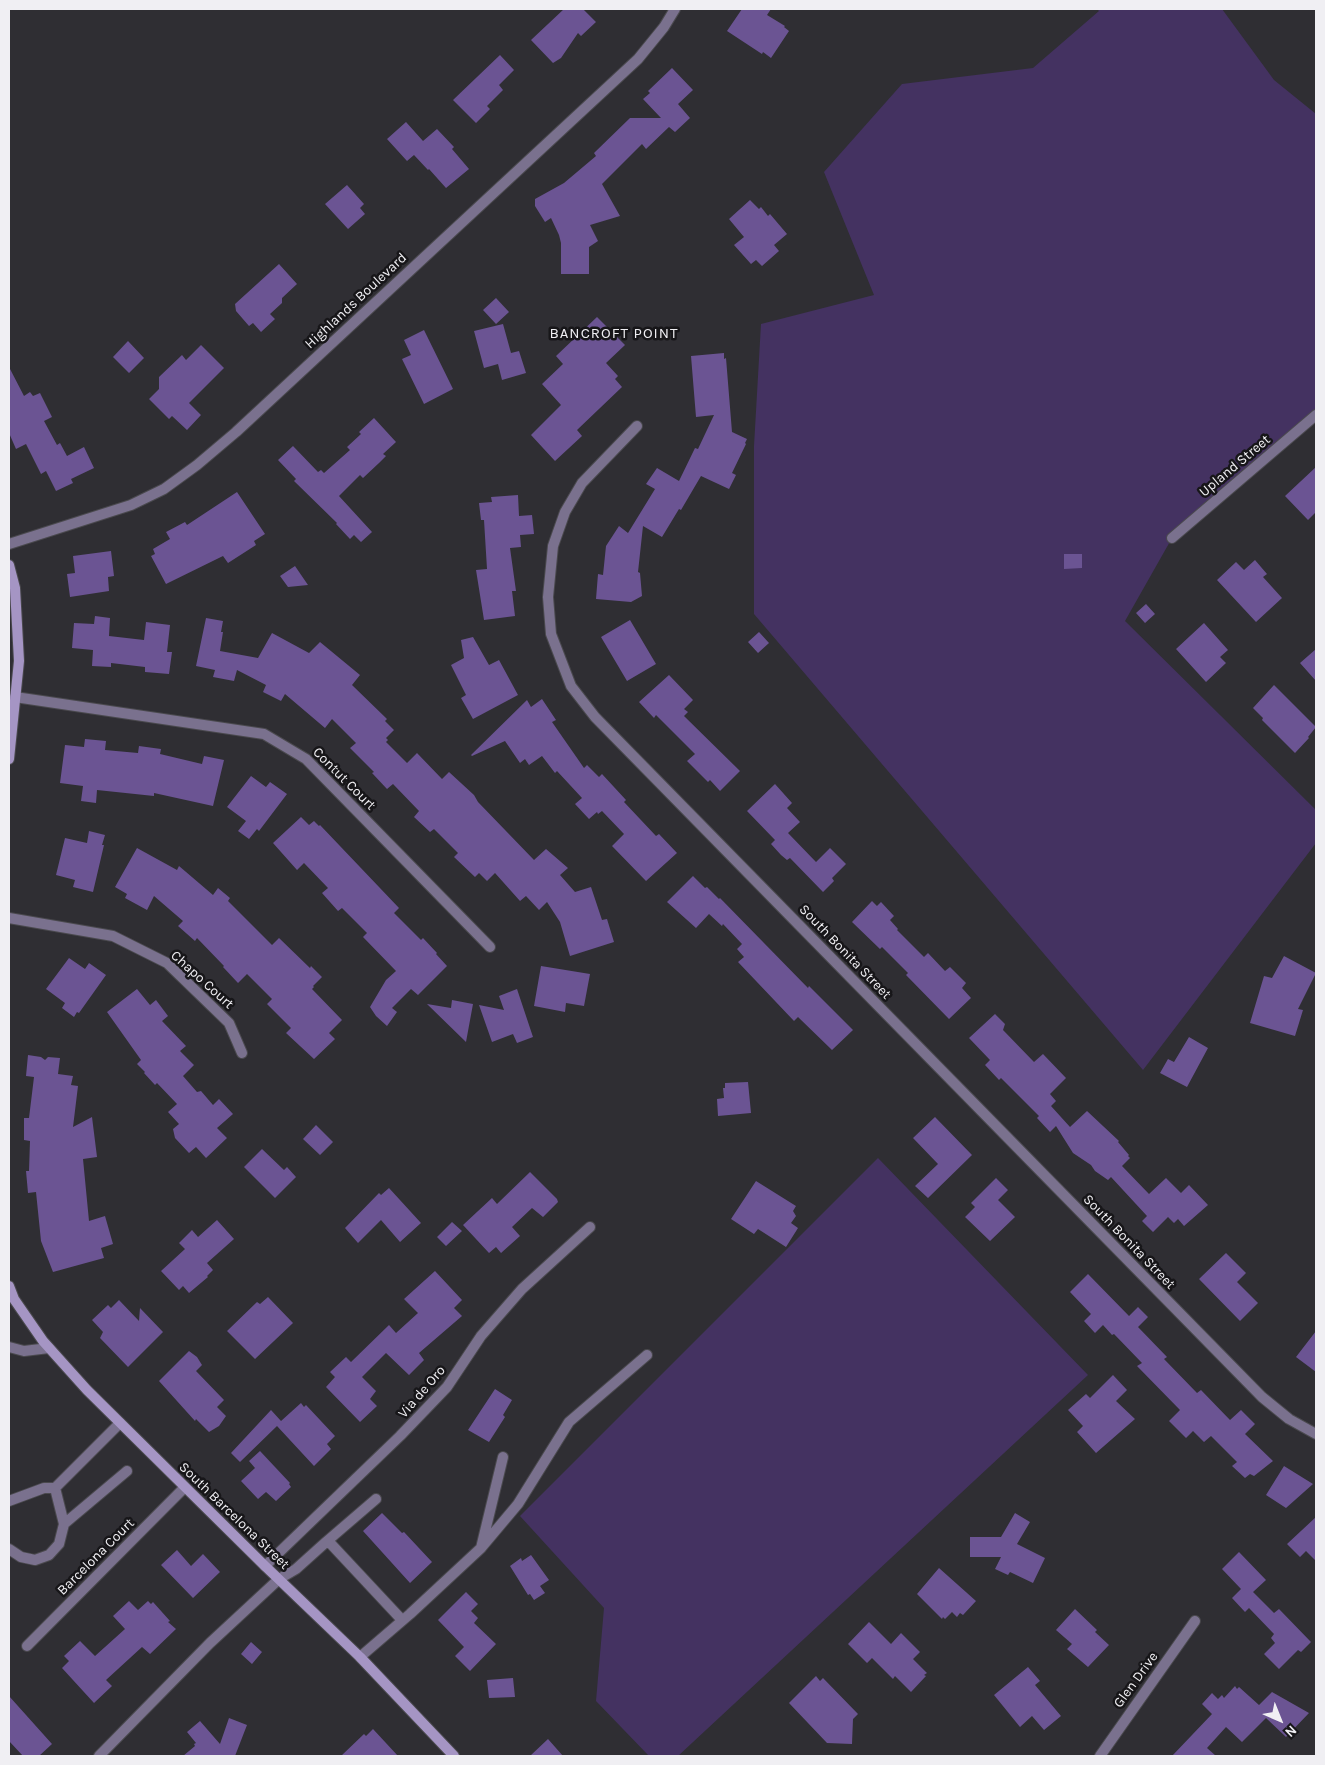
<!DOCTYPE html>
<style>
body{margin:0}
#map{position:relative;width:1325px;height:1765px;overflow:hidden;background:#2f2e33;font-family:Karla,sans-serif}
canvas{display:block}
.frame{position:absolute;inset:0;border:10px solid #f0eff3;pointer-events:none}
.north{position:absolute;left:1255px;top:1695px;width:50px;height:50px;-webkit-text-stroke:4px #171619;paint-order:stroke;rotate:136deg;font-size:14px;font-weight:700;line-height:20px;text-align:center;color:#f0eff3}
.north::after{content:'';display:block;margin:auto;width:18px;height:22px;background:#f0eff3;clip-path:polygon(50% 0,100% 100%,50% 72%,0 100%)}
</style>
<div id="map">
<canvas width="1325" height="1765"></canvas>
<div class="frame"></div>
<div class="north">N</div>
</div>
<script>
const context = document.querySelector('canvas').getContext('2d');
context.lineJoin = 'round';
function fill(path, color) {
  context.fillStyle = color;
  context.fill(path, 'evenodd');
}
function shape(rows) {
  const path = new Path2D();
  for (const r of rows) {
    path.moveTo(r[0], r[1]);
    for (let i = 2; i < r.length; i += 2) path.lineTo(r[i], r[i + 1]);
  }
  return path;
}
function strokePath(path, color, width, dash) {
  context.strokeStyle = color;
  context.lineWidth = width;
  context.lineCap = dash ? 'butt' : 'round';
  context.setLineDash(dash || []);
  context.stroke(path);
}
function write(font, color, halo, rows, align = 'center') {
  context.font = font + ' Karla,sans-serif';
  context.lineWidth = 5;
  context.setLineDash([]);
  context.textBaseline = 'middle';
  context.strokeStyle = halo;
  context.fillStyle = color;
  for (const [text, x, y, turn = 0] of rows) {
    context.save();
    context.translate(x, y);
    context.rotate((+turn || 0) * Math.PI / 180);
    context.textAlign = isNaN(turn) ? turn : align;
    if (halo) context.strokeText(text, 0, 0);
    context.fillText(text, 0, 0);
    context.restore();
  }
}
const green = shape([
 [1097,9,1222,9,1274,80,1316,114,1316,409,1172,538,1125,621,1316,810,1316,843,1143,1070,754,614,754,446,761,324,874,295,824,172,902,84,1033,68,1099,11],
 [878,1158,1088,1375,678,1756,649,1756,596,1701,604,1608,520,1516]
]);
const building = shape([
 [564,9,583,9,596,22,581,36,578,33,561,58,553,63,531,40],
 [742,9,771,9,767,15,785,26,784,27,789,31,771,58,763,52,762,54,727,31],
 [500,55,514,70,499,85,503,90,487,106,490,109,476,123,453,100],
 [672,68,693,90,678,104,690,118,675,132,669,127,646,149,642,144,602,184,620,216,590,225,598,241,589,247,589,274,561,274,561,243,559,235,551,218,545,222,535,206,535,199,564,183,596,156,594,153,630,118,661,118,643,99,650,93,648,91],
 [406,122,423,141,437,129,454,147,452,149,469,169,446,188,429,169,428,170,414,155,407,161,387,139],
 [347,185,364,204,360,208,365,214,348,229,325,204],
 [750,200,759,209,761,207,768,216,770,214,787,234,774,245,779,251,762,266,756,260,751,264,734,245,744,237,729,219],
 [279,264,297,284,282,298,282,303,270,314,275,319,261,332,253,323,249,326,236,311,235,304],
 [496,298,509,312,496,324,483,310],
 [597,317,625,345,606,363,618,376,615,379,622,387,577,430,582,436,555,461,531,435,561,405,542,384,563,364,556,356],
 [503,324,511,353,519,351,526,373,502,380,498,364,484,368,474,331],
 [424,330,453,389,424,404,402,359,411,355,404,340],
 [128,341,144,358,129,373,113,357],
 [201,345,224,368,189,403,201,415,187,430,172,416,169,419,149,399,159,389,159,377,182,355,186,360],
 [724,353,724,359,726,358,732,432,747,439,745,443,746,444,732,473,736,475,729,489,701,476,681,510,679,509,662,537,643,526,638,572,640,573,642,596,631,602,596,599,598,574,603,575,606,546,619,526,628,533,655,489,646,484,657,468,679,481,695,448,698,449,714,415,696,417,691,356],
 [9,367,24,396,30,392,33,396,40,393,52,417,44,421,57,445,60,443,67,456,84,447,94,468,71,479,73,483,56,491,46,471,41,474,26,444,16,449,9,433],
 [374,418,396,442,383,454,386,456,379,463,363,478,360,475,339,496,372,532,361,542,354,535,350,539,336,524,337,523,294,481,296,479,278,460,293,446,318,472,321,470,324,473,350,450,347,447,361,434,359,432],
 [1316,467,1316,512,1308,520,1285,496],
 [237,492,265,534,254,541,256,545,228,563,223,556,166,584,151,556,155,554,153,549,170,539,166,532,185,522,187,525],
 [518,495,519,516,532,515,534,534,520,535,521,547,510,548,516,591,512,591,515,616,484,620,476,570,487,569,484,520,481,520,479,503,492,502,491,497],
 [111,551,114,576,108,577,109,591,70,597,67,574,75,573,73,556],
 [1064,554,1082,554,1082,568,1064,569],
 [1255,560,1267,574,1263,577,1282,598,1256,622,1217,580,1236,562,1244,570],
 [295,566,308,585,288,587,280,576],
 [1146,604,1155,614,1145,623,1136,613],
 [95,616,110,618,109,636,144,640,146,622,170,625,167,652,172,652,169,674,145,672,145,667,111,663,111,667,92,666,93,650,72,648,74,623,94,624],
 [206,618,223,621,221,632,223,632,220,651,258,658,272,633,309,653,320,642,360,675,352,685,387,719,385,721,394,730,386,738,388,740,386,742,407,763,417,753,442,779,449,772,474,795,478,802,534,860,546,849,568,868,560,875,575,892,591,887,602,920,607,919,614,942,570,956,560,922,547,902,539,910,526,896,520,901,495,873,487,881,479,873,475,877,454,857,458,853,434,829,430,832,414,817,419,811,393,784,387,789,372,773,374,772,350,748,356,743,332,719,325,728,285,694,281,701,263,692,266,685,237,670,234,681,213,677,215,670,196,666],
 [630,620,656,664,627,681,601,637],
 [1204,623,1228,650,1220,657,1226,663,1206,682,1176,649],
 [759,632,769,643,758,653,748,642],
 [473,637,489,665,499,660,518,695,473,719,461,698,466,695,451,665,464,658,461,640],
 [1316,649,1316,681,1300,663],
 [669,675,693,700,684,709,688,712,684,716,740,771,720,791,710,780,708,782,687,761,695,754,656,715,654,718,639,702],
 [1274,685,1316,727,1308,737,1309,738,1295,753,1262,720,1263,718,1253,708],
 [542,699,556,720,552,722,584,768,587,765,599,777,602,774,626,800,624,802,656,836,659,834,677,853,646,881,612,846,624,834,602,811,598,814,597,812,589,819,575,804,582,798,557,771,555,773,542,756,529,765,525,759,520,763,505,741,472,756,471,755,527,700,531,707],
 [85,739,106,741,105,750,138,753,139,746,161,749,160,754,202,764,204,756,224,760,213,806,154,793,154,796,97,790,96,803,81,801,83,786,60,783,65,745,84,747],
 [251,776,266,787,270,782,287,794,259,831,257,829,249,839,238,831,246,821,227,807],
 [775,784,792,803,787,808,800,822,788,833,816,862,830,848,846,864,832,878,834,881,823,892,790,858,787,860,781,855,771,844,775,840,747,811],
 [301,817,309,825,314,821,319,826,320,825,399,908,394,913,421,940,423,938,437,953,436,954,447,966,418,995,411,989,392,1008,397,1012,387,1026,376,1016,370,1007,386,980,396,971,363,937,367,933,342,908,338,911,322,893,328,888,304,863,297,870,273,843],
 [89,831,105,835,102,845,104,845,93,892,73,887,75,880,56,875,65,838,87,843],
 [137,848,177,870,179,866,213,895,218,888,230,898,228,901,272,945,279,938,310,968,311,966,322,977,313,986,314,987,312,989,342,1020,329,1033,335,1039,314,1059,286,1033,291,1028,267,1004,272,999,247,974,238,983,223,967,224,966,197,938,195,941,178,926,183,921,154,896,147,910,125,898,127,894,115,887],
 [693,876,705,888,707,887,719,899,720,898,808,988,809,986,853,1030,832,1050,798,1017,794,1021,738,962,744,957,737,949,742,944,723,924,722,926,709,914,696,928,667,902],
 [872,901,877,906,881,902,894,916,890,920,898,929,897,930,924,957,928,953,945,971,950,967,966,983,962,988,971,998,949,1019,906,975,908,973,882,947,880,949,852,922],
 [1284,956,1316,973,1298,1009,1303,1010,1295,1036,1250,1023,1264,976,1272,978],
 [69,958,85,969,89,963,106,975,79,1013,77,1012,74,1017,62,1008,65,1003,46,989],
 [541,966,590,974,584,1006,566,1003,565,1012,534,1006],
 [137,989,150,1005,156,1000,168,1016,162,1021,186,1046,180,1051,194,1065,183,1076,197,1092,201,1091,213,1105,219,1099,233,1114,217,1128,227,1138,206,1158,196,1147,189,1153,175,1138,173,1129,179,1124,168,1112,177,1104,157,1083,155,1085,144,1073,145,1072,137,1064,141,1060,107,1012],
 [517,989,533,1037,517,1043,513,1034,492,1042,479,1005,504,1010,499,996],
 [452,1000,473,1004,466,1042,427,1004,451,1008],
 [995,1014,1005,1024,1003,1030,1034,1062,1043,1054,1066,1078,1050,1094,1056,1101,1051,1106,1070,1127,1087,1111,1119,1141,1118,1142,1129,1155,1128,1156,1130,1158,1122,1166,1149,1194,1166,1178,1181,1193,1189,1185,1208,1205,1184,1226,1178,1219,1174,1223,1168,1217,1153,1232,1142,1221,1147,1216,1111,1177,1108,1180,1095,1171,1091,1165,1073,1153,1056,1126,1050,1132,1037,1118,1039,1116,1001,1078,999,1080,985,1065,990,1060,969,1038],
 [1189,1037,1208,1048,1187,1087,1160,1073,1168,1059,1174,1062],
 [28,1055,41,1057,45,1060,48,1057,60,1058,58,1074,73,1076,71,1085,78,1086,73,1127,92,1117,97,1157,83,1159,89,1221,105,1216,113,1244,101,1248,104,1258,53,1272,41,1241,36,1192,28,1193,26,1171,29,1171,30,1141,24,1140,24,1118,29,1118,34,1077,26,1076],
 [748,1082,751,1113,718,1116,717,1099,724,1098,723,1088,725,1088,725,1083],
 [935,1117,972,1155,928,1198,915,1186,938,1164,913,1138],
 [316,1125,333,1142,320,1155,303,1139],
 [262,1149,284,1170,287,1167,296,1177,275,1198,244,1167],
 [530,1172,557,1199,558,1202,543,1217,532,1208,512,1227,520,1236,501,1253,496,1247,489,1253,463,1225,492,1198,497,1204],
 [996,1178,1008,1190,998,1200,1015,1217,990,1241,965,1217,975,1207,971,1203],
 [756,1181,796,1206,793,1211,796,1216,791,1223,798,1228,786,1247,758,1229,754,1234,731,1219],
 [389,1188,421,1223,400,1242,381,1220,358,1243,345,1228,379,1193,381,1195],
 [217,1220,234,1239,207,1263,213,1270,207,1276,208,1277,189,1293,183,1286,179,1290,161,1271,185,1249,179,1243,192,1230,198,1237],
 [452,1222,462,1231,446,1246,437,1237],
 [1226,1253,1246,1273,1237,1282,1258,1303,1240,1321,1199,1279],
 [435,1271,462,1300,454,1308,462,1316,419,1353,424,1360,409,1375,386,1353,362,1377,376,1391,370,1399,377,1406,360,1422,326,1387,335,1377,330,1372,346,1357,351,1362,389,1325,396,1333,418,1313,404,1299],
 [1088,1274,1129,1316,1138,1307,1148,1317,1138,1327,1167,1357,1164,1359,1197,1393,1201,1390,1230,1420,1241,1410,1255,1424,1245,1434,1273,1461,1254,1476,1250,1474,1245,1478,1232,1466,1237,1462,1211,1436,1204,1442,1193,1431,1186,1438,1169,1421,1180,1410,1137,1366,1142,1363,1114,1334,1112,1335,1103,1325,1095,1333,1084,1321,1091,1314,1070,1292],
 [268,1297,293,1323,255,1359,227,1331,257,1302,260,1304],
 [119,1300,139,1321,140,1308,163,1332,128,1367,100,1338,103,1332,92,1320,108,1305,111,1308],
 [1316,1331,1316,1372,1296,1357],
 [189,1351,197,1357,202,1365,196,1371,224,1400,217,1407,226,1416,219,1426,209,1432,196,1419,195,1421,159,1381],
 [1113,1375,1127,1390,1116,1401,1135,1419,1096,1453,1077,1432,1083,1426,1068,1410,1086,1394,1090,1398],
 [495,1389,512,1400,503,1415,505,1417,489,1442,468,1430],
 [301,1403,304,1407,306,1405,335,1436,327,1444,331,1449,314,1466,277,1426,240,1462,231,1453,271,1410,281,1421],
 [260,1451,290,1483,289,1484,291,1487,276,1501,266,1492,258,1499,241,1481,255,1468,249,1461],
 [1284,1466,1313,1484,1286,1508,1266,1495],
 [382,1513,402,1533,404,1532,432,1562,410,1583,363,1531],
 [1015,1513,1030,1522,1017,1544,1045,1558,1033,1583,1010,1572,1008,1575,995,1569,1001,1557,970,1557,970,1537,1001,1537],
 [1316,1517,1316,1561,1306,1551,1300,1557,1287,1544],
 [177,1550,191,1566,203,1554,220,1572,193,1598,161,1565],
 [1239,1552,1266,1580,1253,1592,1274,1613,1279,1609,1311,1642,1301,1652,1298,1650,1279,1669,1264,1654,1275,1643,1271,1638,1274,1634,1249,1608,1245,1612,1232,1598,1241,1589,1222,1569],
 [531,1555,549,1580,540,1586,545,1593,534,1600,530,1594,528,1595,510,1566,521,1558,522,1561],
 [939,1568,976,1601,963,1615,960,1613,957,1617,952,1612,945,1619,943,1617,942,1619,917,1594],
 [466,1592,478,1604,471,1611,478,1618,474,1623,496,1644,470,1671,455,1656,464,1647,438,1620],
 [129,1601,138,1610,148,1601,151,1604,153,1602,170,1621,168,1622,176,1629,150,1654,142,1647,106,1680,112,1686,94,1703,62,1668,69,1661,64,1656,80,1641,95,1656,125,1629,113,1616],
 [1075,1609,1097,1630,1095,1632,1109,1645,1088,1667,1067,1649,1072,1644,1056,1630],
 [869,1622,891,1644,901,1633,920,1652,913,1659,927,1673,924,1675,926,1676,911,1692,895,1676,893,1679,872,1658,867,1663,848,1644],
 [251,1642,262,1652,252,1664,241,1654],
 [1028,1667,1040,1681,1035,1685,1061,1716,1044,1730,1032,1716,1020,1727,994,1695],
 [816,1676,820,1681,823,1678,858,1714,853,1719,852,1744,827,1743,789,1703],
 [513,1678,515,1697,489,1698,487,1680],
 [1235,1686,1237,1689,1239,1687,1259,1705,1272,1692,1309,1713,1286,1737,1266,1718,1242,1742,1226,1727,1207,1748,1216,1756,1172,1756,1212,1714,1202,1704,1212,1693,1218,1699,1222,1695,1224,1698],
 [9,1696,52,1744,39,1756,23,1756,9,1741],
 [229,1718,247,1725,235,1756,183,1756,195,1746,194,1744,196,1743,187,1732,200,1721,220,1744],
 [373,1729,398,1756,341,1756,364,1734,366,1736],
 [548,1739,563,1756,530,1756]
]);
const service = shape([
 [9,1347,24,1351,49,1348],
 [55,1488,120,1423],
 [9,1501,44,1488,55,1488,64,1524,59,1544,49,1555,35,1560,21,1557,9,1549],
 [64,1524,127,1471],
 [326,1542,376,1499],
 [481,1548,518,1504,569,1422,647,1355],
 [279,1579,296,1569,326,1542,331,1544,402,1620],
 [360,1657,410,1614,481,1548,503,1457]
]);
const minor = shape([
 [637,426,582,483,565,512,553,546,548,597,551,634,571,686,595,717,1262,1397,1289,1419,1316,1434],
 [1172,538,1316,415],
 [9,544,131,505,164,489,197,465,236,432,638,59,664,27,675,9],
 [15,697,264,734,306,759,490,947],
 [9,918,113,936,167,963,229,1023,242,1053],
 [265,1566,400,1436,447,1387,481,1336,522,1289,590,1227],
 [27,1646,184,1488],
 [99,1756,210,1643,279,1579],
 [1100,1756,1195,1621]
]);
const secondary = shape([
 [9,565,15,588,19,661,9,759],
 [9,1286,14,1299,43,1341,87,1390,265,1566,360,1657,454,1756]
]);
const streetNames = [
 ["Highlands Boulevard",356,301,-43],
 ["Upland Street",1235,466,-40],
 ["Contut Court",344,779,45],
 ["South Bonita Street",845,952,46],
 ["Chapo Court",202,980,42],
 ["South Bonita Street",1129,1242,46],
 ["Via de Oro",422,1392,-49],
 ["South Barcelona Street",234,1516,44],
 ["Barcelona Court",96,1557,-45],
 ["Glen Drive",1136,1680,-54]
];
const neighbourhoodNames = [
 ["BANCROFT POINT",614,334]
];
fill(green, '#443261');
fill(building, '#6b5493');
strokePath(service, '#4a494e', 12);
strokePath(minor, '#4a494e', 12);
strokePath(secondary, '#4a494e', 12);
strokePath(service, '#7a718e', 10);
strokePath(minor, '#7a718e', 10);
strokePath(secondary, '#a595c4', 10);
write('14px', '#f0eff3', '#171619', streetNames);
context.letterSpacing = '1px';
write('15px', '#f0eff3', '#171619', neighbourhoodNames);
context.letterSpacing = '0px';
</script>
